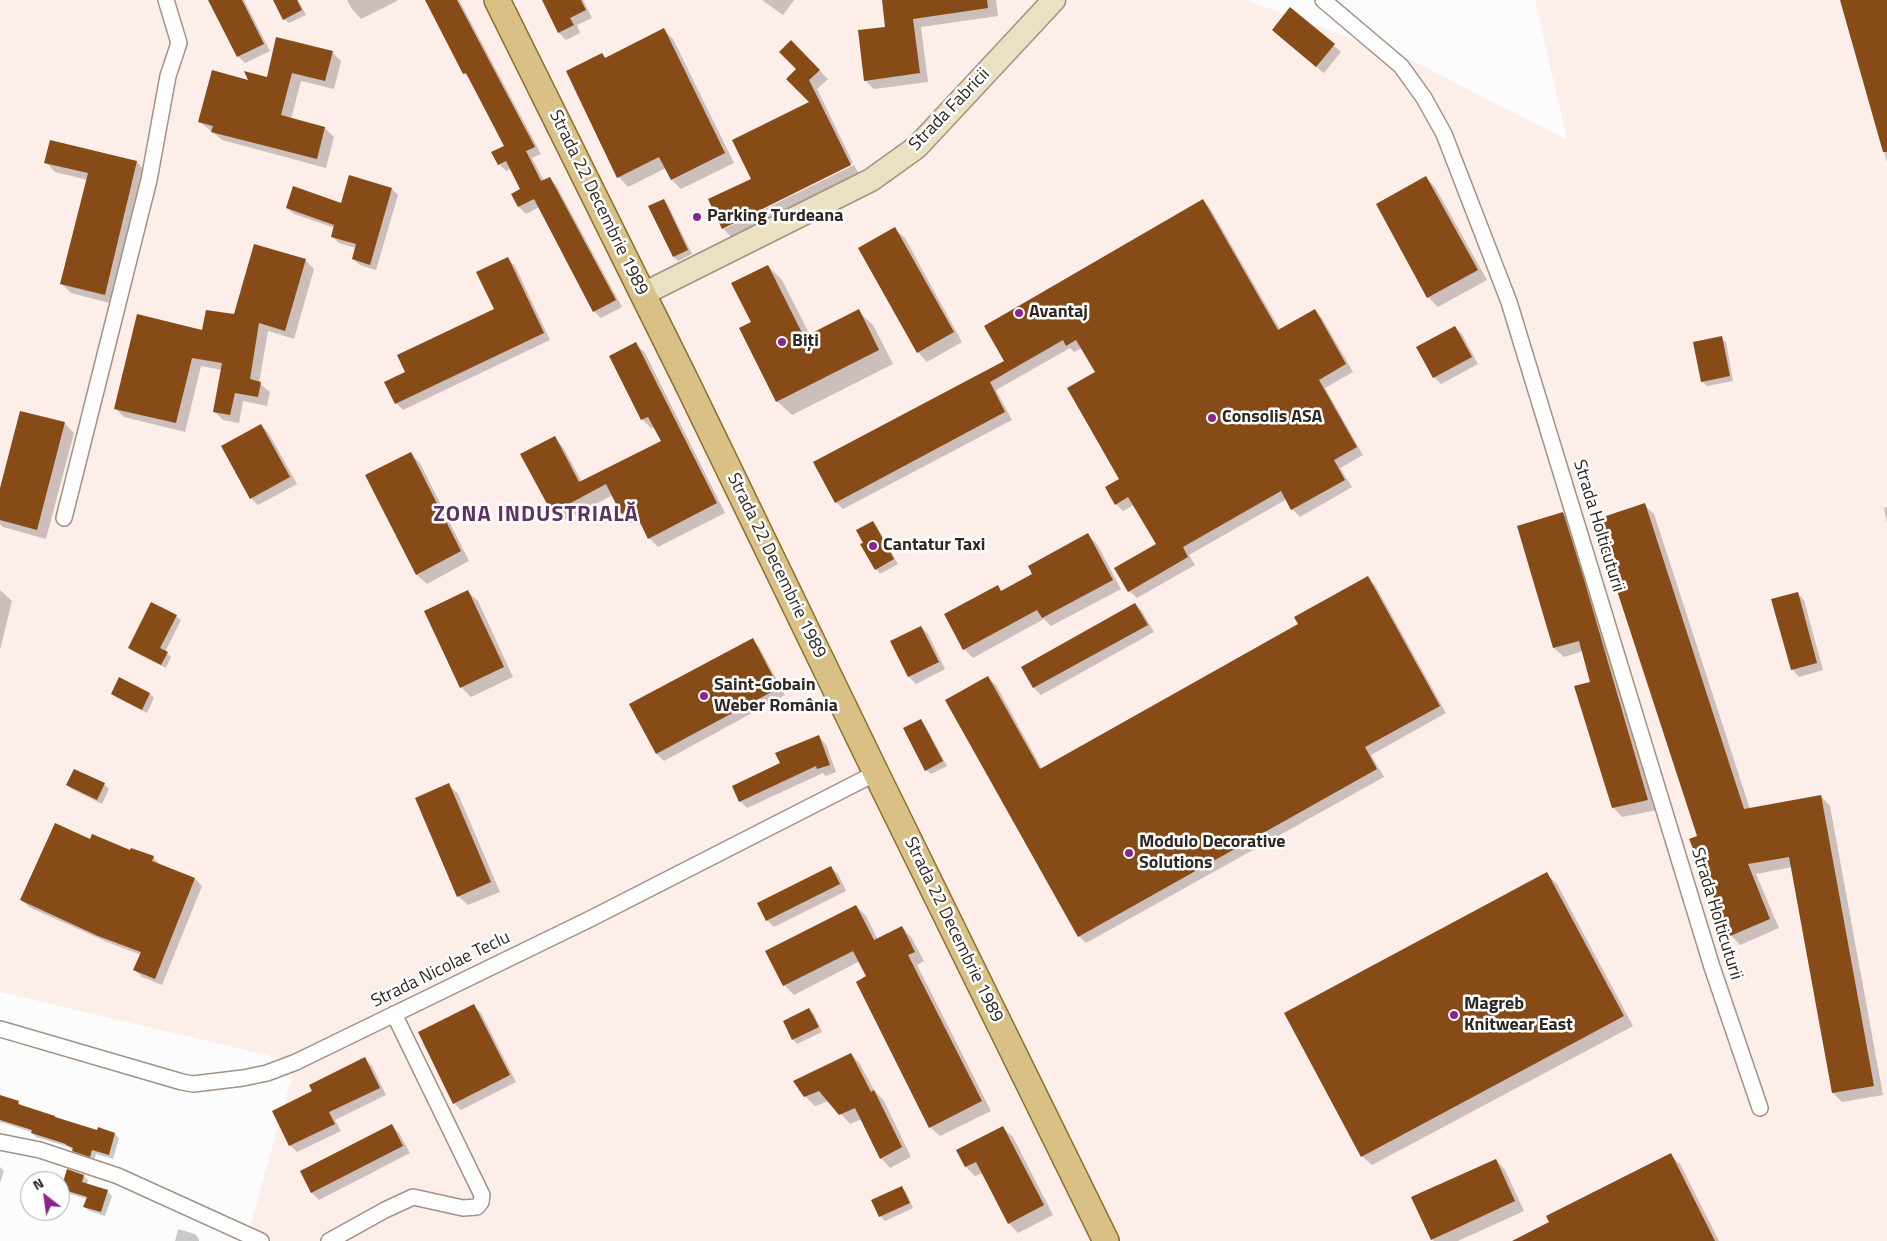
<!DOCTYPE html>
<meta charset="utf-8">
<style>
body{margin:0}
#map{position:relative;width:1887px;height:1241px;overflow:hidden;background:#fcfcfc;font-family:"Titillium Web",sans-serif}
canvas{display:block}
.north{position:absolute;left:20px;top:1171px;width:50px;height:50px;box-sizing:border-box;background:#fff;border:1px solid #aca9a6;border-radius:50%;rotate:330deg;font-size:14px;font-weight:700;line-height:20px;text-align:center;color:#2f2721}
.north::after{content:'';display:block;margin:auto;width:18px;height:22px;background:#88268e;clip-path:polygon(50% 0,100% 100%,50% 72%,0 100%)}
</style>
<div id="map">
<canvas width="1887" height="1241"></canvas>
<div class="north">N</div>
</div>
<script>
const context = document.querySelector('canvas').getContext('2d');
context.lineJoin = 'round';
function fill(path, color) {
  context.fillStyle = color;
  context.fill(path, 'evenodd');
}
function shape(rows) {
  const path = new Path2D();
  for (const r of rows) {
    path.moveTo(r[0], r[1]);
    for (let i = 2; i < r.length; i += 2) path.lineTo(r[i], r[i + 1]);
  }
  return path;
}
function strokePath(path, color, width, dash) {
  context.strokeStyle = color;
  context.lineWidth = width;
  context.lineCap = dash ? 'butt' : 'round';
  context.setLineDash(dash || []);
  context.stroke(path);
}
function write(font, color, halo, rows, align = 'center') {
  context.font = font + ' "Titillium Web",sans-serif';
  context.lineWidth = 5;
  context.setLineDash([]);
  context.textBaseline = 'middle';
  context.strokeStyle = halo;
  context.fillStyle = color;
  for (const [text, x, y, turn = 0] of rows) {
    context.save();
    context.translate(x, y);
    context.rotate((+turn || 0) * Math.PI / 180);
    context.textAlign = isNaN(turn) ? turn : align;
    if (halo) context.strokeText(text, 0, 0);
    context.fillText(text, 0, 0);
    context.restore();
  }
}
const industrial = shape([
 [0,0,1246,0,1411,60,1567,140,1535,0,1887,0,1887,1241,246,1241,296,1062,0,992]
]);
const shadow = shape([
 [209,0,244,0,270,51,245,63,238,56],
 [274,0,298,0,306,15,289,23,284,19],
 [347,0,397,0,397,1,361,19,352,9],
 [432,0,459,0,541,154,532,158,544,181,549,178,556,185,622,307,601,318,594,311,539,207,526,214,519,207,521,190,511,169,506,171,499,164,506,146,471,80,464,73],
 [543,0,583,0,592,18,577,25,580,33,566,40,559,33],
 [762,0,794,0,783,15],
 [883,0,996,0,998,16,921,27,928,82,874,89,865,80,887,28],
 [1842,0,1887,0,1887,162],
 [1291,9,1341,52,1324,73,1280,37],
 [664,30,673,39,734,163,681,189,672,180,666,168,628,187,619,177,602,55,606,58],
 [791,42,828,79,817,89,853,163,724,226,724,229,854,165,859,174,731,237,723,228,811,102,798,69],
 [332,52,341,61,334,89,301,81,291,119,325,128,334,137,326,168,222,140,200,122,251,82,267,78],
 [51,141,137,162,146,172,114,304,71,293,62,284,88,180,55,172,46,162],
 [350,177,392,189,398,195,376,270,360,265,353,259,356,248,339,243,332,236,335,228,294,214,287,208,342,205],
 [1426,178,1435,187,1487,280,1438,307,1428,297,1377,205],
 [664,201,668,205,692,254,678,261,674,257],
 [1203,201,1210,208,1281,331,1315,311,1322,318,1353,372,1325,388,1363,455,1340,468,1352,487,1300,517,1292,509,1287,499,1189,555,1195,565,1137,598,1129,591,1157,545,1134,505,1123,511,1116,504,1121,480,1097,373,1082,348,1074,352,1070,348,996,390,1012,420,843,509,836,502],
 [895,229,905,238,962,342,927,362,918,352],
 [508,259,515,266,550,340,403,410,396,403,406,373,495,310],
 [305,260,314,269,294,339,268,331,259,383,270,392,267,406,243,401,239,423,223,420,214,411,222,370,201,366,185,432,124,417,115,408,203,331,235,316],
 [768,266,782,280,810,335,858,311,873,325,893,364,792,415,777,401,752,322],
 [1455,327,1462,334,1478,364,1441,384,1434,377],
 [1721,338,1726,342,1733,381,1707,386,1702,381],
 [636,344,645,353,725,513,658,547,649,538,639,519,631,523,622,514,613,495,562,521,553,512,554,438,563,447,582,482,662,441,655,427,651,428,642,419],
 [64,423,74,433,46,539,3,527,0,524,0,493],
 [261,425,268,432,297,484,258,505,251,498],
 [410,453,420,463,469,561,427,584,417,575,367,475],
 [1644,505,1654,514,1750,809,1821,796,1830,806,1883,1095,1842,1102,1833,1093,1792,867,1756,874,1779,928,1740,945,1731,935,1699,837],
 [1887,507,1887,523,1884,508],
 [1563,514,1573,523,1657,810,1622,817,1613,807,1592,683,1583,651,1564,657,1554,648],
 [873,522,877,527,898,564,880,574,876,569],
 [1088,535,1097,544,1121,589,1051,626,1044,619,973,658,964,649,945,615,997,587,1002,592,1034,575],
 [1368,578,1375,585,1446,713,1371,755,1384,777,1086,943,1079,936,988,678,996,685,1042,769,1300,625],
 [0,590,12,601,0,650],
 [468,592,478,601,513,677,471,697,461,687],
 [1797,593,1804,600,1823,670,1799,677,1792,669],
 [1135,604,1142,611,1154,632,1041,695,1034,688,1023,667],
 [176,616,181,620,165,652,171,657,166,668,134,652,129,648],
 [921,627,928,634,945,669,916,684,909,677,891,642],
 [752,640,759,647,785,695,664,761,657,754,631,705],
 [119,679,150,694,154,698,147,713,117,698,112,694],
 [920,720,925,725,947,766,931,774,926,770],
 [819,737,826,744,836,772,826,776,823,773,747,808,740,801,782,764],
 [104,784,109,789,102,804,72,789,67,785],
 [449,785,458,794,500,892,468,905,458,896],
 [91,841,153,857,160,865,195,879,202,886,162,985,142,977,135,970,141,955,107,942,29,907,22,900],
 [830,867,838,874,846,891,774,927,767,920,759,904],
 [1547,874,1557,884,1633,1026,1372,1165,1362,1156],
 [856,906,866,916,878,940,902,927,911,937,924,961,917,965,991,1111,940,1136,930,1127,860,961,794,995,784,985,767,951],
 [473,1006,481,1013,516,1082,461,1110,454,1103],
 [809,1009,814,1014,822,1032,797,1044,793,1039],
 [851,1054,860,1064,874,1090,884,1101,911,1157,890,1168,881,1158,862,1119,850,1124,829,1101,815,1106,805,1096],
 [365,1059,372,1066,386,1095,335,1120,341,1131,297,1152,290,1145,314,1092],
 [18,1102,23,1107,98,1132,99,1129,115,1134,119,1138,113,1159,96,1154,94,1160,78,1155,69,1147,36,1137,32,1132,0,1122,0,1103],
 [392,1126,399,1133,410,1153,319,1200,312,1193,302,1172],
 [1003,1128,1013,1137,1053,1215,1018,1233,1009,1223,983,1173,975,1176,966,1167,958,1151],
 [1670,1155,1680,1164,1719,1241,1514,1241,1551,1223],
 [1496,1160,1505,1170,1524,1211,1458,1241,1434,1241,1432,1239],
 [0,1167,4,1171,0,1183],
 [84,1176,88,1180,87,1185,107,1191,112,1196,105,1216,89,1211,85,1207,87,1199,67,1193,62,1189],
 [902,1188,906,1192,913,1208,885,1221,880,1216,873,1200],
 [178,1229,195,1234,199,1239,199,1241,175,1241]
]);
const building = shape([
 [208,0,242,0,264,44,237,57],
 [273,0,297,0,302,10,283,20],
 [425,0,457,0,535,147,526,151,541,181,550,177,616,300,593,312,534,199,518,207,511,194,520,189,506,161,498,165,491,152,504,146,466,73,463,74],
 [542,0,581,0,586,10,570,18,574,25,558,33],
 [882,0,987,0,988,8,913,19,920,73,864,81,858,30,885,27],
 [1840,0,1887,0,1887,152,1883,152],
 [1290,7,1335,44,1316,67,1272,30],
 [664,28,725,153,671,180,659,157,617,178,566,71,602,53,605,58],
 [276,37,333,51,325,81,292,73,281,115,325,127,317,159,211,132,213,126,198,122,212,70,248,80,244,71,267,77],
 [791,40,820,70,809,80,851,165,722,229,708,199,751,179,732,140,809,102,786,79,796,69,779,52],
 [50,140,137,161,105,295,60,284,88,173,44,163],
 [349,175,392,188,370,265,352,259,356,244,331,237,334,225,286,208,293,186,341,203],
 [1426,176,1478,270,1427,298,1376,204],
 [664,199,688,250,673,257,648,206],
 [1203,199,1278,330,1315,309,1346,364,1319,380,1357,447,1334,460,1345,480,1291,510,1281,491,1183,547,1188,557,1128,592,1114,568,1156,544,1128,497,1115,505,1105,487,1119,479,1067,388,1095,372,1076,340,1066,346,1063,340,990,382,1005,412,835,503,813,462,1004,361,984,326],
 [895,227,954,332,917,353,858,248],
 [254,244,306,259,285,331,259,323,250,379,261,382,258,397,235,393,230,415,213,412,222,363,192,358,176,423,114,409,137,314,202,330,206,310,234,314],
 [508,257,544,333,395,404,384,382,405,372,397,355,494,309,476,272],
 [768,265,804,337,859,309,879,350,776,402,739,328,751,322,731,283],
 [1455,326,1472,357,1433,378,1416,347],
 [1722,336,1730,376,1701,382,1693,342],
 [636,342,717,503,648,539,633,508,621,514,606,484,552,513,520,454,555,436,579,482,661,441,648,417,641,420,609,356],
 [20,411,65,422,37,530,0,520,0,488],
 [261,424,290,477,250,499,221,446],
 [411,452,461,551,416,575,365,475],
 [1645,503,1744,809,1821,795,1874,1086,1832,1093,1789,857,1748,864,1770,919,1730,936,1689,839,1697,836,1594,520],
 [1563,512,1583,576,1648,800,1612,808,1574,686,1590,682,1579,641,1553,648,1517,526],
 [873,521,894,559,875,570,860,544,863,543,856,530],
 [1088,533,1113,580,1042,618,1037,610,963,650,944,614,998,585,1001,591,1032,574,1028,566],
 [1368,576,1440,706,1365,747,1377,769,1078,937,945,700,988,676,1040,769,1298,624,1294,617],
 [468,590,504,667,460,688,424,611],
 [1798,592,1817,663,1791,670,1771,599],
 [151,602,177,615,160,648,168,652,161,665,128,648],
 [1135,603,1148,625,1033,688,1021,667],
 [921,626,939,662,908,677,890,641],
 [753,638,779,688,656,754,629,704],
 [119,677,150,693,142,710,111,694],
 [921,719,943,761,925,771,903,728],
 [819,735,830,765,817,769,816,766,739,802,732,786,780,763,775,753],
 [74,769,105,783,97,800,66,785],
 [449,783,491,882,457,897,415,798],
 [55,823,90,839,92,834,130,850,131,848,154,856,152,861,195,878,155,979,133,970,141,952,98,936,20,900],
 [831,866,840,884,766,921,757,903],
 [1547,872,1624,1016,1361,1157,1284,1013],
 [856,905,874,940,902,926,915,952,908,955,982,1101,929,1128,856,982,866,976,853,951,783,986,765,951],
 [474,1004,510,1075,453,1104,418,1032],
 [809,1008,819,1027,792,1040,783,1021],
 [851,1053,871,1092,874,1090,902,1147,880,1159,855,1108,839,1115,819,1091,804,1097,793,1081],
 [365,1057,380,1088,329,1112,335,1124,289,1146,272,1111,312,1091,309,1085],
 [0,1095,19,1101,18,1104,55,1116,55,1117,97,1130,98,1127,115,1133,109,1155,92,1150,90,1157,72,1151,73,1148,66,1145,66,1144,31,1133,32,1130,0,1120],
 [392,1124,403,1146,311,1193,300,1171],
 [1003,1126,1044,1205,1008,1224,976,1162,965,1167,956,1150],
 [1671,1153,1715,1241,1512,1241,1549,1222,1546,1216],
 [1496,1159,1515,1201,1431,1240,1411,1197],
 [67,1169,84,1175,82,1182,108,1190,101,1212,83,1207,87,1197,61,1189],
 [902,1186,910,1203,879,1217,871,1200]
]);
const street = shape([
 [1323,0,1401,66,1424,98,1444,134,1509,302,1712,967,1760,1108],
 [64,518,149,180,168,76,179,43,166,0],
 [0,1029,182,1082,193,1084,243,1078,267,1073,296,1062,590,919,876,773],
 [0,1142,40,1150,118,1176,261,1241],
 [329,1241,385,1210,413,1197,463,1208,477,1207,481,1202,482,1195,394,1014]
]);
const secondary = shape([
 [643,294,871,180,917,147,1054,0]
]);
const primary = shape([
 [497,0,687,383,876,773,1106,1241]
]);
const markers = [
 [697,217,5,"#88268e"],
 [1019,313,5,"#88268e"],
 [782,342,5,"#88268e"],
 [1212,418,5,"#88268e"],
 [873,546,5,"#88268e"],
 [704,696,5,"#88268e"],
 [1129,853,5,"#88268e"],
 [1454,1015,5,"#88268e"]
];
const streetNames = [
 ["Strada Fabricii",950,110,-46],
 ["Strada 22 Decembrie 1989",598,203,64],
 ["Strada Holticuturii",1598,526,73],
 ["Strada 22 Decembrie 1989",776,566,64],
 ["Strada Holticuturii",1716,914,73],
 ["Strada 22 Decembrie 1989",953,930,64],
 ["Strada Nicolae Teclu",441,970,-26]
];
const poiNames = [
 ["Parking Turdeana",707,217],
 ["Avantaj",1029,313],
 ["Biți",792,342],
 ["Consolis ASA",1222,418],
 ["Cantatur Taxi",883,546],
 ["Saint-Gobain",714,686],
 ["Weber România",714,707],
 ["Modulo Decorative",1139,843],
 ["Solutions",1139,864],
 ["Magreb",1464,1005],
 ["Knitwear East",1464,1026]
];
const districtNames = [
 ["ZONA INDUSTRIALĂ",536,516]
];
fill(industrial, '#feeeea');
fill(shadow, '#0003');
fill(building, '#864b17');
strokePath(street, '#a59182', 18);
strokePath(secondary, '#a59182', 25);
strokePath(primary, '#8d6f2c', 28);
strokePath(street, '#fff', 15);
strokePath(secondary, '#ece0c2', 22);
strokePath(primary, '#d9c084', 25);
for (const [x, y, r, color] of markers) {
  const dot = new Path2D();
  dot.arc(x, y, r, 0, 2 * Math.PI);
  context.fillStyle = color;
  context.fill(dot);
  strokePath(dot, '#fff', 2);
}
write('18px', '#2f2721', '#fff', streetNames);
write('bold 18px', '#2f2721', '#fff', poiNames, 'left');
context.letterSpacing = '1px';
write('bold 22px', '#603063', '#fff', districtNames);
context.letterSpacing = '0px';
</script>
